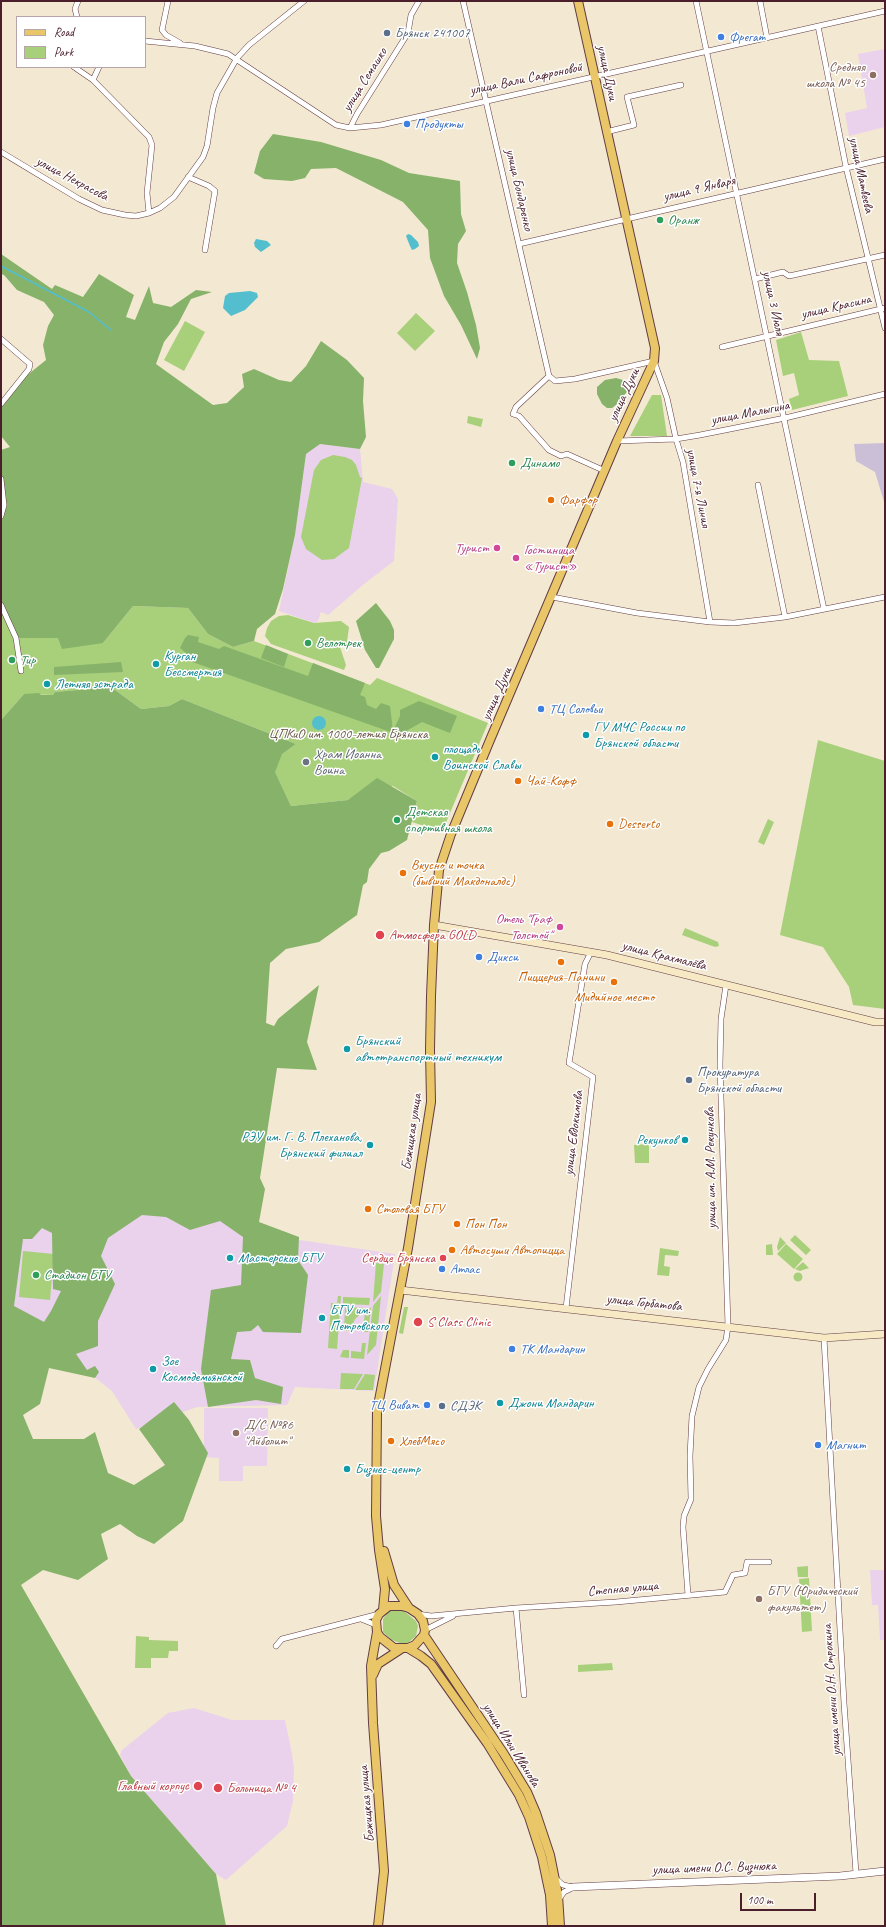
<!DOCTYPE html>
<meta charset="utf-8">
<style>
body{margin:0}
#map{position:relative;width:886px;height:1927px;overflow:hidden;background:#f3e9d2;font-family:Caveat,sans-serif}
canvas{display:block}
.frame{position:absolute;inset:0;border:2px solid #4a1f2b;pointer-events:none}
.legend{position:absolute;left:16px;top:16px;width:130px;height:52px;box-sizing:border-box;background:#fff;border:1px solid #b7a5aa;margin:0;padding:5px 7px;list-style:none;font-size:12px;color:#4a1f2b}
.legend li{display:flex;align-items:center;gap:8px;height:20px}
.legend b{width:20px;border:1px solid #b7a5aa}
.scale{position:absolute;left:740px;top:1893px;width:76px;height:18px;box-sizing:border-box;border:2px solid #4a1f2b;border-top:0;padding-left:5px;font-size:12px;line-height:14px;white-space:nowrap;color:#4a1f2b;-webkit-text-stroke:3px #fff;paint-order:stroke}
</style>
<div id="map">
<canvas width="886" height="1927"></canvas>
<div class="frame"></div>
<ul class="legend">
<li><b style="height:5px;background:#e9c769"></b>Road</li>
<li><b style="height:11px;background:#a8cf7a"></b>Park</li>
</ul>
<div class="scale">100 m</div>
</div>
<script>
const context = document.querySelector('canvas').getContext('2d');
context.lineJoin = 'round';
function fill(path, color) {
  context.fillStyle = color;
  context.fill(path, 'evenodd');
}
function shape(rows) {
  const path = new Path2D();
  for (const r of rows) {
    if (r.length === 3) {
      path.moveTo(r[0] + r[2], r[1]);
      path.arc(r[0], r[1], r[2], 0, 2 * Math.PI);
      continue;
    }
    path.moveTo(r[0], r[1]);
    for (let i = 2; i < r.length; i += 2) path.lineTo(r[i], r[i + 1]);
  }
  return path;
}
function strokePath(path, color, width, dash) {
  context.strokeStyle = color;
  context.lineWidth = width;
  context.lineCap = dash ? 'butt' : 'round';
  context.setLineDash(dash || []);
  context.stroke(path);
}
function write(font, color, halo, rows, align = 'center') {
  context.font = font + ' Caveat,sans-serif';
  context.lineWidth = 3;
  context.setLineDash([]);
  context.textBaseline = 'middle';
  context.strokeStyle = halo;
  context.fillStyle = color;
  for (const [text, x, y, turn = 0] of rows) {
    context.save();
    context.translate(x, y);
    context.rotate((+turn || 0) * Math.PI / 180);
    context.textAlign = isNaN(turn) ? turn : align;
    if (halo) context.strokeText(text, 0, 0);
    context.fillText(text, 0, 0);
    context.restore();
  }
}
const built = shape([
 [885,49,885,127,849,136,845,113,867,108,858,54],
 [320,444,360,449,363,482,392,489,398,499,394,561,364,584,328,615,321,612,318,621,315,623,279,611,295,535,306,454],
 [168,1210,218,1214,245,1232,395,1254,374,1391,295,1387,287,1405,197,1407,136,1429,112,1391,7,1309,14,1231],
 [204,1408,268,1408,267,1466,243,1466,243,1481,219,1481,219,1458,204,1457],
 [870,1570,885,1570,885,1640,880,1640,878,1605,872,1605],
 [194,1708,232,1720,285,1720,292,1754,294,1768,293,1801,287,1826,226,1880,216,1874,131,1776,120,1755,122,1750,168,1713]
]);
const industrial = shape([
 [885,443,885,505,875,472,856,461,854,444]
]);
const green = shape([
 [416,313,435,331,415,351,397,333],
 [185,321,205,332,184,371,164,360],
 [801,332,809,360,839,361,848,396,792,410,789,399,799,395,794,373,783,376,776,340],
 [652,395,661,395,667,436,630,436],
 [468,416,483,419,481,427,467,423],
 [333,455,345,457,352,460,356,465,360,477,362,478,349,548,334,559,322,560,306,549,301,537,314,470,321,460],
 [1,605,16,638,58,638,103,643,133,606,188,608,208,634,233,647,254,641,370,685,377,678,488,723,442,832,412,822,417,801,393,786,348,800,291,806,270,762,296,744,182,699,169,706,141,709,111,687,55,692,53,695,24,694,1,720],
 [288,615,314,623,341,621,349,627,347,642,340,647,346,665,344,670,271,644,265,636,267,628,271,621,279,616],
 [818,740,885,761,885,1009,853,1005,849,987,823,947,780,935],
 [768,819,774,822,764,845,758,842],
 [685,928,718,942,719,946,715,947,682,935],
 [649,1144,649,1163,635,1163,634,1145],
 [795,1235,811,1250,806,1255,790,1240],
 [780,1237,786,1243,778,1251,777,1247],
 [772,1244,773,1255,766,1255,766,1245],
 [786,1244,803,1259,794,1269,777,1254],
 [660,1248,679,1251,678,1256,665,1255,664,1266,670,1267,669,1276,657,1275],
 [23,1251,54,1254,50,1300,19,1297],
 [803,1262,809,1268,800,1271,795,1269],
 [376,1263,384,1264,381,1292,373,1302],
 [798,1277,4.5],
 [338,1296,341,1296,337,1349,328,1348,331,1303,337,1303],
 [381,1296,376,1345,367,1355,373,1306],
 [343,1297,370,1298,369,1305,343,1304],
 [345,1307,367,1308,355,1319,350,1331,344,1331],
 [371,1307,368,1332,364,1332,363,1328,365,1313],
 [404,1307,408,1307,403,1334,399,1333],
 [362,1343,366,1343,364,1359,351,1358,351,1351,361,1352],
 [343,1350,349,1350,349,1358,340,1357],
 [341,1373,363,1374,354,1389,340,1389],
 [365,1374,375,1375,373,1390,355,1390],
 [808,1566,808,1577,798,1577,797,1567],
 [809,1578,812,1631,802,1632,799,1579],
 [393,1610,404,1611,416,1621,418,1626,416,1636,408,1643,402,1644,392,1640,383,1632,383,1619,388,1612],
 [136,1636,149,1637,149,1640,178,1641,178,1651,169,1651,168,1658,151,1658,151,1668,135,1668],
 [612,1663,613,1670,578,1672,578,1665]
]);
const forest = shape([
 [273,134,321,142,381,160,409,173,460,181,461,214,466,231,458,244,457,263,467,292,476,325,480,348,477,359,461,325,444,296,430,258,428,230,403,202,336,168,311,169,305,178,292,181,264,179,254,173,260,151],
 [1,254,52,289,55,285,83,297,99,274,134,295,126,317,135,320,149,286,153,303,171,307,196,290,212,292,191,299,178,324,164,342,156,364,213,405,227,403,244,387,242,374,254,369,279,380,291,382,306,366,321,341,347,360,364,378,363,401,366,437,360,449,320,444,306,454,295,535,283,589,275,614,257,629,254,641,233,647,208,634,188,608,133,606,103,643,62,649,58,638,16,638,1,605,1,516,4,505,1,504,1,450,10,447,1,436,1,404,15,385,46,360,43,345,48,326,54,315,44,302,17,290,4,275,1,274],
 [616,378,630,382,631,387,616,405,612,408,607,408,602,404,597,394,597,387,605,380],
 [376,603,390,621,394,630,394,639,379,668,376,668,365,650,356,621],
 [188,635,199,637,198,642,219,649,224,646,330,684,308,676,313,663,365,683,360,695,365,697,367,705,376,709,381,703,390,706,393,731,400,716,400,710,419,701,457,716,450,733,422,722,399,735,184,659,186,653,180,648,185,638],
 [266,645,288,654,284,667,261,658],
 [121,662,123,672,54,675,54,667],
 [111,687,141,709,169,706,182,699,296,744,282,754,275,772,291,806,348,800,377,778,417,801,407,840,389,851,381,853,369,869,367,882,363,885,357,915,319,942,286,949,270,963,266,1023,274,1026,278,1019,319,985,307,1042,317,1070,277,1068,260,1178,265,1189,259,1222,299,1237,298,1260,308,1275,301,1333,263,1332,258,1325,251,1331,237,1332,231,1359,250,1360,255,1378,283,1387,281,1404,256,1400,208,1407,201,1369,211,1290,241,1285,243,1237,220,1221,190,1230,166,1217,142,1215,108,1238,101,1256,115,1284,98,1321,98,1346,76,1354,87,1370,95,1366,99,1372,95,1378,49,1368,40,1404,23,1415,33,1439,84,1439,95,1432,108,1473,134,1485,165,1465,139,1429,174,1402,189,1420,208,1453,183,1521,154,1544,137,1536,120,1524,101,1534,108,1559,78,1580,43,1570,21,1585,131,1776,216,1874,226,1926,1,1926,1,720,24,694,39,693,41,695,53,695,55,692],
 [42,1228,52,1233,53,1289,61,1291,51,1311,44,1322,14,1306,23,1239,32,1239]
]);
const water = shape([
 [408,234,411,235,418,242,419,246,415,249,412,250,410,246,406,236],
 [256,239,267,241,271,245,261,252,255,247,254,243],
 [250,291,257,293,258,297,245,310,231,316,223,308,225,296,229,293],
 [319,723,7]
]);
const stream = shape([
 [1,266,89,312,111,330]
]);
const minor = shape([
 [168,1,162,30,166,35,180,43],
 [463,1,549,376,555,381,575,379,654,361,667,398,676,439,683,462,710,622],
 [696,1,824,609],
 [760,1,767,38],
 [77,17,75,9,78,1],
 [818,26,846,167,885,328],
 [145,41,195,46,228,54,336,125,350,128,381,125,885,11],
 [74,67,93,80,149,137,152,145,147,193,149,213],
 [93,80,99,67],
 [350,128,357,114,408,33,411,15,419,1],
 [606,132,634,125,627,97,681,85],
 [1,152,79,199,102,210,125,215,136,216,149,213,160,208,174,197,203,157,207,146,213,108,217,93,237,58,249,45,304,1],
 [188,177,209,186,215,191,205,250],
 [519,244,885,159],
 [755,279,783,272,789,276,885,255],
 [1,339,30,364,29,369,1,404],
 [722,347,885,308],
 [549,376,516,407,513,414,519,416,549,450,561,456,567,454,605,471],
 [617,441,676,439,700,435,785,418,885,394],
 [1,479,4,505,1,516],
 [758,485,785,617],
 [552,597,637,613,710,622,734,623,785,617,885,597],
 [1,605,16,638,21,671],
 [566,1308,593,1077,569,1063,585,964,591,952],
 [824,1338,844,1703,856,1873],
 [688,1595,683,1527,684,1516,691,1499,690,1456,692,1416,699,1387,708,1369,726,1340,728,1326,720,1065,721,1019,726,985],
 [516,1608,524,1695],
 [418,1614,431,1616,516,1608,616,1602,725,1592,733,1575,745,1573,747,1562,769,1562],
 [361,1619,376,1625],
 [425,1630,453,1616],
 [276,1646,282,1639,379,1614],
 [555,1878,563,1885,573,1887],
 [559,1899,564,1892,572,1888]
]);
const tertiary = shape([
 [573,1887,840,1876,885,1871]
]);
const secondary = shape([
 [434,925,607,955,875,1022,885,1022],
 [400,1290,824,1338,885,1334]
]);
const primary = shape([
 [384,1551,394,1585,409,1608],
 [389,1606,402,1606,409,1608,418,1614,423,1621,425,1630,424,1635,415,1645,408,1648,394,1648,380,1637,377,1632,376,1620,379,1614,389,1606],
 [383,1610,385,1589,379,1550,376,1516,377,1411,408,1248,431,1102,430,1050,431,996,434,925,439,870,451,834,490,740,617,441,654,361,655,348,578,1],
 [377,1632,371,1666,373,1723,384,1871,378,1926],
 [424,1635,504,1754,527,1792,536,1813,550,1855,558,1895,560,1926],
 [408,1648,421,1656,431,1664,487,1743,519,1795,529,1817,542,1857,550,1895,552,1926],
 [373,1675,378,1664,401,1649]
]);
const markers = [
 [387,33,4,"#5c6f8a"],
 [721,37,4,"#3f7fe0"],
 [873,75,4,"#8d6e63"],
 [407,124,4,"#3f7fe0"],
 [660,220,4,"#2e9e5b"],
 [512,463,4,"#2e9e5b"],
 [551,500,4,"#e8710a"],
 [497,548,4,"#d1479c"],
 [516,558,4,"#d1479c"],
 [308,643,4,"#2e9e5b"],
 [12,660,4,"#2e9e5b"],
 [156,664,4,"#0f9aa8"],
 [47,684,4,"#0f9aa8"],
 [541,709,4,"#3f7fe0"],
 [586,735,4,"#0f9aa8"],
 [435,757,4,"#0f9aa8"],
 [306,762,4,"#6b7280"],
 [518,781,4,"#e8710a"],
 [397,820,4,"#2e9e5b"],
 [610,824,4,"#e8710a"],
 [403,873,4,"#e8710a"],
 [560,927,4,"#d1479c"],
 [380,935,5,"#e0444e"],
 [479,957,4,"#3f7fe0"],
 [561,962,4,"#e8710a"],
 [614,982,4,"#e8710a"],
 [347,1049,4,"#0f9aa8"],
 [689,1080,4,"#5c6f8a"],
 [685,1140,4,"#0f9aa8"],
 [370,1145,4,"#0f9aa8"],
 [368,1209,4,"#e8710a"],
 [457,1224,4,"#e8710a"],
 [452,1250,4,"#e8710a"],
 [230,1258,4,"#0f9aa8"],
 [443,1258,4,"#e0444e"],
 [442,1269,4,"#3f7fe0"],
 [36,1275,4,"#2e9e5b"],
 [322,1318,4,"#0f9aa8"],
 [418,1322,5,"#e0444e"],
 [512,1349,4,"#3f7fe0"],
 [153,1369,4,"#0f9aa8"],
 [500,1403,4,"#0f9aa8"],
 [427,1405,4,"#3f7fe0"],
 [442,1406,4,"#5c6f8a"],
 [236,1433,4,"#8d6e63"],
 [391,1441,4,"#e8710a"],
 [818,1445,4,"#3f7fe0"],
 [347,1469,4,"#0f9aa8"],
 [759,1599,4,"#8d6e63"],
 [198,1786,5,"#e0444e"],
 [218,1788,5,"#e0444e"]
];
const serviceNames = [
 ["Брянск 241007",395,33],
 ["Прокуратура",697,1072],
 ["Брянской области",697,1088],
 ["СДЭК",450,1406]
];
const shopNames = [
 ["Фрегат",729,37],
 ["Продукты",415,124],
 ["ТЦ Соловьи",549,709],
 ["Дикси",487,957],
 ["Атлас",450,1269],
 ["ТК Мандарин",520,1349],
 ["ТЦ Виват",419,1405,"right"],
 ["Магнит",826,1445]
];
const educationNames = [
 ["Средняя",865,67,"right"],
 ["школа № 45",865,83,"right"],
 ["Д/С №86",244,1425],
 ["\"Айболит\"",244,1441],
 ["БГУ (Юридический",767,1591],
 ["факультет)",767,1607]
];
const streetNames = [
 ["улица Дуки",607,73,78],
 ["улица Вали Сафроновой",526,79,-12],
 ["улица Семашко",365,80,-58],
 ["улица Матвеева",861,175,78],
 ["улица Некрасова",72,179,28],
 ["улица 9 Января",699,189,-13],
 ["улица Бондаренко",519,190,77],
 ["улица 3 Июля",773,303,78],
 ["улица Красина",836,307,-13],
 ["улица Дуки",624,395,-65],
 ["улица Малыгина",750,413,-11],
 ["улица 7-я Линия",698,488,79],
 ["улица Дуки",497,694,-66],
 ["улица Крахмалёва",664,956,14],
 ["Бежицкая улица",412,1132,-82],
 ["улица Евдокимова",574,1133,-83],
 ["улица им. А.М. Рекункова",711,1168,-91],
 ["улица Горбатова",644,1303,6],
 ["Степная улица",623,1589,-5],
 ["улица имени О.Н. Строкина",832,1690,-94],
 ["улица Ильи Иванова",511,1745,58],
 ["Бежицкая улица",367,1804,-95],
 ["улица имени О.С. Визнюка",714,1868,-2]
];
const leisureNames = [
 ["Оранж",668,220],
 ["Динамо",520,463],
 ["Велотрек",316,643],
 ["Тир",20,660],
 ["Детская",405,812],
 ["спортивная школа",405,828],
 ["Стадион БГУ",44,1275]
];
const foodNames = [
 ["Фарфор",559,500],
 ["Чай-Кофф",526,781],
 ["Desserto",618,824],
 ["Вкусно и точка",411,865],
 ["(бывший Макдоналдс)",411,881],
 ["Пиццерия-Панини",561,977,"center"],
 ["Мидийное место",614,997,"center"],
 ["Столовая БГУ",376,1209],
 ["Пон Пон",465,1224],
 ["Автосуши Автопицца",460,1250],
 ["ХлебМясо",399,1441]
];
const hotelNames = [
 ["Турист",489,548],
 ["Гостиница",524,550,"left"],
 ["«Турист»",524,566,"left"],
 ["Отель \"Граф",552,919],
 ["Толстой\"",552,935]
];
const cultureNames = [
 ["Курган",164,656],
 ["Бессмертия",164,672],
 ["Летняя эстрада",55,684],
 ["ГУ МЧС России по",594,727],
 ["Брянской области",594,743],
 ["площадь",443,749],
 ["Воинской Славы",443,765],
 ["Брянский",355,1041],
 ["автотранспортный техникум",355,1057],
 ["РЭУ им. Г. В. Плеханова,",362,1137,"right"],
 ["Брянский филиал",362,1153,"right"],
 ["Рекунков",677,1140,"right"],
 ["Мастерские БГУ",238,1258],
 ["БГУ им.",330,1310],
 ["Петровского",330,1326],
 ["Зое",161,1361],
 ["Космодемьянской",161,1377],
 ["Джони Мандарин",508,1403],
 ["Бизнес-центр",355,1469]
];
const parkNames = [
 ["ЦПКиО им. 1000-летия Брянска",348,734]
];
const worshipNames = [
 ["Храм Иоанна",314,754],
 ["Воина",314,770]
];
const healthNames = [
 ["Атмосфера GOLD",389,935],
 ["Сердце Брянска",435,1258,"right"],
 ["S Class Clinic",427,1322],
 ["Главный корпус",189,1786,"right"],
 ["Больница № 4",227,1788]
];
fill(built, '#ead1ec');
fill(industrial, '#cabfd6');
fill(green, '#a8cf7a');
fill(forest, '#86b26a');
fill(water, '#53bfce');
strokePath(stream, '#53bfce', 1.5);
strokePath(minor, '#633d44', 6);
strokePath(tertiary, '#633d44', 8);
strokePath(secondary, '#633d44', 8);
strokePath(primary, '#633d44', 10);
strokePath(minor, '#fff', 5);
strokePath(tertiary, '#fff', 7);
strokePath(secondary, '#f6e9c3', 7);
strokePath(primary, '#e9c769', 8);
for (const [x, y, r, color] of markers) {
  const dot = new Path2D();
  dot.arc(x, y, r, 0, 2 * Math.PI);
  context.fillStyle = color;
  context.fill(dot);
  strokePath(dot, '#fff', 1.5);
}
write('14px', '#4e5e75', '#fff', serviceNames, 'left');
write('14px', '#366cbe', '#fff', shopNames, 'left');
write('14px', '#785e54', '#fff', educationNames, 'left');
write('14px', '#4a1f2b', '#fff', streetNames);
write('14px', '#27864d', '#fff', leisureNames, 'left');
write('14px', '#c56008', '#fff', foodNames, 'left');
write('14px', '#b23c85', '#fff', hotelNames, 'right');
write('14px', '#0d838f', '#fff', cultureNames, 'left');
write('14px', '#665443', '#fff', parkNames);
write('14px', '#5b616d', '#fff', worshipNames, 'left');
write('14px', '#be3a42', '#fff', healthNames, 'left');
</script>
